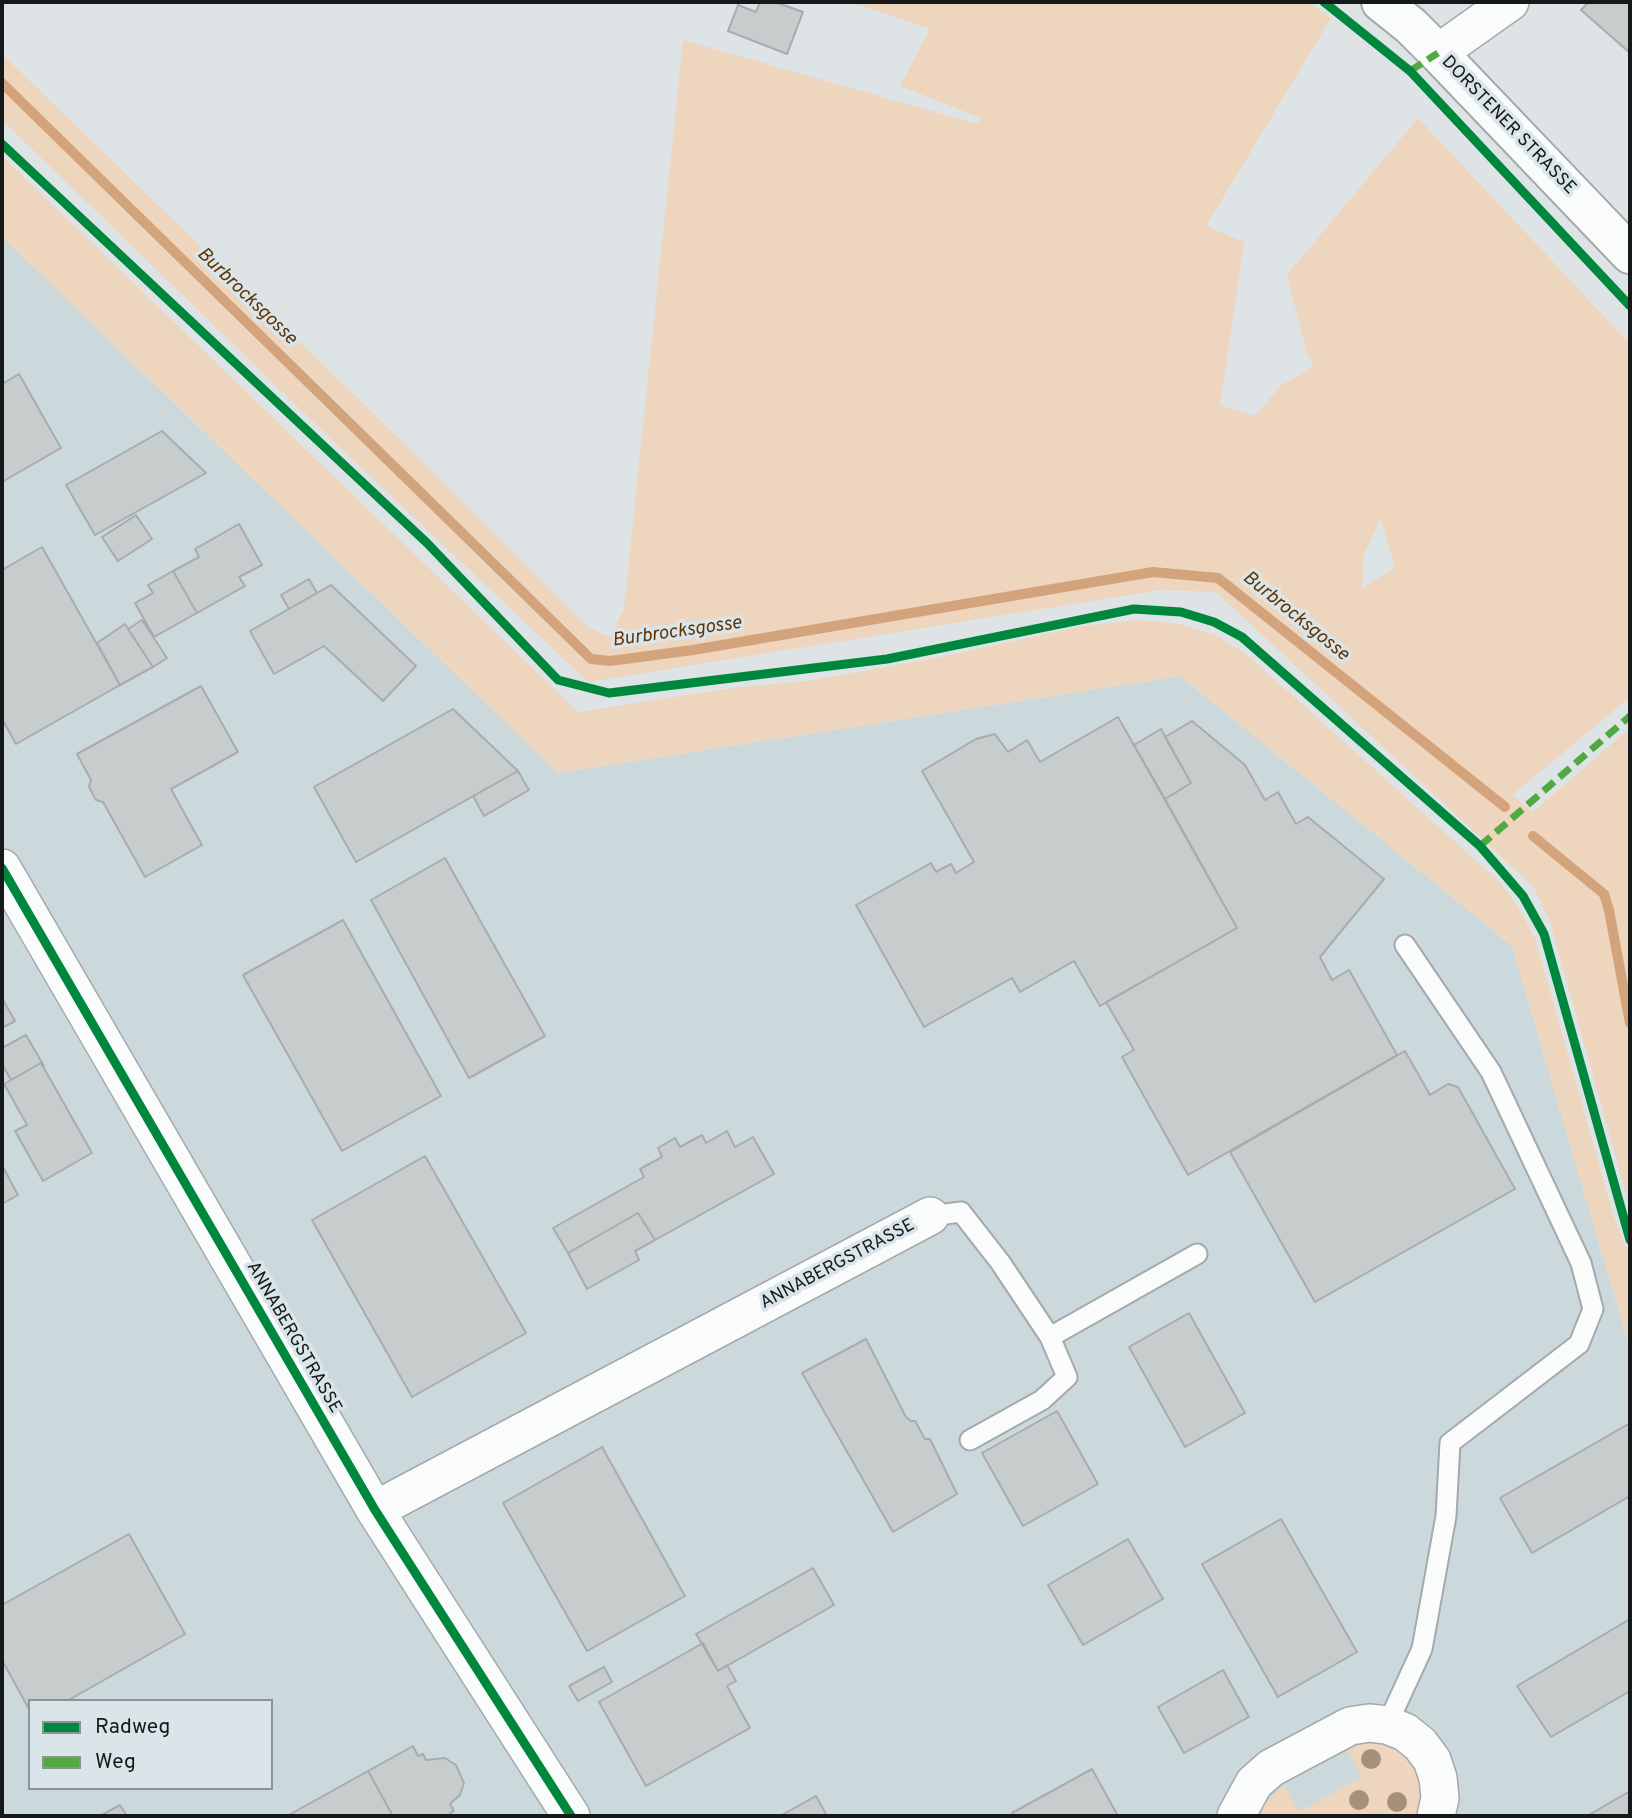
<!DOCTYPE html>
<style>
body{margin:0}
#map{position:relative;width:1632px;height:1818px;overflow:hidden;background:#dee4e6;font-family:Overpass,sans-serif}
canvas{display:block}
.frame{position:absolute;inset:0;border:4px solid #15191a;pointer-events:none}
.legend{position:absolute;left:28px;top:1699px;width:245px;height:91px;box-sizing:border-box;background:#dae5e9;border:2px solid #8b9396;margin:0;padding:9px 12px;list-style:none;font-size:21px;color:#15191a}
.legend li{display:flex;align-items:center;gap:14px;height:35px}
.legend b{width:35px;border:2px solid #8b9396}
</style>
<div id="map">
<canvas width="1632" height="1818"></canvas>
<div class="frame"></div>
<ul class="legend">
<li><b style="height:9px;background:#00873e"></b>Radweg</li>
<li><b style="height:9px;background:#51a942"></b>Weg</li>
</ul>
</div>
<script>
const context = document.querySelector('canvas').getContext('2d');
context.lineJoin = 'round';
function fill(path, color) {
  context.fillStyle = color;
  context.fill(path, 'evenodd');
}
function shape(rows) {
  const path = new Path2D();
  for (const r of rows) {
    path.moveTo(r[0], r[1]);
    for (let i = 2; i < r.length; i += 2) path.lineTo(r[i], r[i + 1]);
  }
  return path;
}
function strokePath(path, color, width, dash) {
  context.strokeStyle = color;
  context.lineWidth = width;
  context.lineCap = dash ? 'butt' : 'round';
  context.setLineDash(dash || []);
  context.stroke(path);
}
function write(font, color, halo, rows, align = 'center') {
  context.font = font + ' Overpass,sans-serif';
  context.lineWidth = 7;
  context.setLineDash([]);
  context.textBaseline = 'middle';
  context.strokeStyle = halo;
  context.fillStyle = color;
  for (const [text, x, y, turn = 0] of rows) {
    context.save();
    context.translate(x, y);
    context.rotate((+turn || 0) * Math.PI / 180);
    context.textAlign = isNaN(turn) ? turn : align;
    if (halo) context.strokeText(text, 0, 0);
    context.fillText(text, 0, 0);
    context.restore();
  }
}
const built = shape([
 [2,237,558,773,1180,676,1512,946,1630,1350,1630,1816,2,1816],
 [30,1701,271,1701,271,1788,30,1788]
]);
const green = shape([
 [849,2,1308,2,1331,18,1206,226,1244,242,1220,405,1255,416,1281,385,1299,376,1314,364,1307,353,1287,275,1418,118,1630,344,1630,697,1512,795,1533,812,1630,728,1630,1208,1550,922,1534,887,1216,592,1160,590,588,682,331,439,2,120,2,54,409,448,589,628,610,637,624,608,683,40,977,124,981,118,900,86,930,29],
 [1381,519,1395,568,1362,588,1364,554],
 [2,156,578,712,739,687,807,681,926,660,1083,626,1135,620,1175,623,1215,635,1246,654,1501,883,1520,910,1535,938,1614,1217,1630,1258,1630,1350,1512,946,1180,676,558,773,2,237],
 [1365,1742,1389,1745,1411,1760,1418,1770,1422,1786,1422,1800,1417,1816,1383,1816,1380,1811,1371,1816,1258,1816,1264,1804,1284,1785,1299,1811,1362,1777,1347,1750]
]);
const stream = shape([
 [2,83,591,659,610,661,693,650,1153,572,1218,578,1505,807],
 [1533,836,1604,894,1609,910,1630,1023]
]);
const building = shape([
 [760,2,775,2,803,12,787,54,728,31,738,5,756,12,760,2],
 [1589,2,1630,2,1630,53,1581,10,1589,2],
 [19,374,61,448,2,482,2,384,19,374],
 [162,431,206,473,95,535,66,485,162,431],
 [136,515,152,539,118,561,102,537,136,515],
 [239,524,262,565,239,577,245,586,197,613,173,571,199,557,195,549,239,524],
 [42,547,120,685,16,744,2,719,2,570,42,547],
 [173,571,197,613,154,637,135,603,153,593,148,585,173,571],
 [309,579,317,593,289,609,281,595,309,579],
 [331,585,416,666,383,701,324,646,274,674,250,631,331,585],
 [142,620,167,658,153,667,128,629,142,620],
 [125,624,153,667,120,685,97,643,125,624],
 [201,686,238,752,171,789,202,845,145,877,103,802,96,800,89,787,91,780,77,754,201,686],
 [453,709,518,771,356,862,314,787,453,709],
 [1118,717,1237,928,1100,1006,1074,961,1020,992,1012,978,924,1027,856,905,931,863,936,872,951,864,956,873,974,862,922,771,976,739,995,734,1008,752,1027,740,1040,762,1118,717],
 [1192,721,1245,765,1265,800,1278,792,1296,824,1308,817,1384,879,1320,957,1332,980,1349,970,1397,1055,1188,1175,1122,1057,1134,1050,1106,1002,1237,928,1165,799,1191,783,1165,737,1192,721],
 [1161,729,1191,783,1165,799,1134,745,1161,729],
 [518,771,529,790,484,816,473,796,518,771],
 [445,858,545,1036,469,1078,371,900,445,858],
 [343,920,441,1096,342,1151,243,975,343,920],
 [2,998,15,1021,2,1028,2,998],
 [26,1035,44,1066,41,1063,11,1080,2,1064,2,1048,26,1035],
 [1405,1051,1430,1095,1448,1084,1458,1087,1515,1189,1315,1302,1230,1152,1405,1051],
 [41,1063,92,1153,43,1181,15,1131,27,1125,4,1084,41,1063],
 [727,1131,735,1147,753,1137,774,1174,655,1240,638,1213,568,1253,553,1228,644,1177,640,1169,662,1157,658,1148,675,1138,680,1147,702,1135,706,1143,727,1131],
 [425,1156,526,1333,412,1397,312,1220,425,1156],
 [2,1165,18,1195,2,1204,2,1165],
 [638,1213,655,1240,635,1251,639,1260,587,1289,568,1253,638,1213],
 [1189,1313,1245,1413,1185,1447,1129,1347,1189,1313],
 [866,1339,906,1417,911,1421,915,1421,925,1439,930,1439,957,1494,893,1532,802,1373,866,1339],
 [1057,1411,1098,1484,1023,1526,982,1453,1057,1411],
 [1630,1423,1630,1496,1532,1553,1500,1498,1630,1423],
 [602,1447,685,1596,587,1651,503,1503,602,1447],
 [1281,1519,1357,1652,1278,1697,1202,1564,1281,1519],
 [129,1534,185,1634,67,1701,30,1701,30,1711,2,1660,2,1605,129,1534],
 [1128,1539,1163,1599,1083,1645,1048,1585,1128,1539],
 [813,1568,834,1605,718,1671,696,1634,813,1568],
 [1630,1619,1630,1691,1551,1737,1517,1686,1630,1619],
 [703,1643,718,1671,727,1665,736,1681,727,1686,750,1728,646,1786,599,1702,703,1643],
 [604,1667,612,1682,578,1701,569,1686,604,1667],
 [1223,1670,1249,1717,1184,1753,1158,1707,1223,1670],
 [413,1746,418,1756,423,1754,426,1760,445,1758,456,1765,464,1783,460,1795,450,1804,454,1811,450,1813,452,1816,393,1816,368,1771,413,1746],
 [1092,1769,1118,1816,1014,1816,1012,1813,1092,1769],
 [368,1771,393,1816,287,1816,368,1771],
 [1630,1791,1630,1816,1587,1816,1630,1791],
 [816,1796,827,1816,780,1816,816,1796],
 [120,1805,127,1816,100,1816,120,1805]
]);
const service = shape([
 [930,1216,961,1212,1000,1262,1050,1337,1067,1377,1042,1400,970,1440],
 [1050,1337,1197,1254],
 [1387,1725,1422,1649,1446,1516,1450,1443,1579,1344,1593,1309,1581,1263,1491,1072,1405,945]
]);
const minor = shape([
 [1438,53,1510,2],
 [2,868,375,1510,571,1816],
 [375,1510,930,1216],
 [1236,1816,1254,1783,1271,1768,1350,1726,1369,1723,1387,1725,1405,1732,1420,1744,1432,1760,1438,1778,1440,1798,1436,1816]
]);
const secondary = shape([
 [1381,2,1411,26,1438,53,1630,254]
]);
const quiet = shape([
 [1410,71,1438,53],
 [1480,846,1630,716]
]);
const cycleway = shape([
 [1324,2,1410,71,1630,306],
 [2,144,427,543,558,680,609,693,887,659,1134,609,1181,612,1214,622,1242,637,1480,846,1523,896,1544,934,1630,1240],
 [2,868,375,1510,571,1816]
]);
const trees = [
 [1371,1759],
 [1359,1800],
 [1397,1802]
];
const streetNames = [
 ["DORSTENER STRASSE",1508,126,46],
 ["ANNABERGSTRASSE",838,1265,-28],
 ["ANNABERGSTRASSE",293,1338,60]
];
const waterNames = [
 ["Burbrocksgosse",246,297,44],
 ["Burbrocksgosse",1295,617,39],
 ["Burbrocksgosse",677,633,-8]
];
fill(built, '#cbd9dd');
fill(green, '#eed5be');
strokePath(stream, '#d3a47c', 10);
fill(building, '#c7cccd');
strokePath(building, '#a8acae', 2);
strokePath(service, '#a5a9ab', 23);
strokePath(minor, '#a5a9ab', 40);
strokePath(secondary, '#a5a9ab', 42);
strokePath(service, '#fafbfb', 19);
strokePath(minor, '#fafbfb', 37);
strokePath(secondary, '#fafbfb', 38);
strokePath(quiet, '#51a942', 7, [14, 7]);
strokePath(cycleway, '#00873e', 9);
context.fillStyle = '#a79079';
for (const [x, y] of trees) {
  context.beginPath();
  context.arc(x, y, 10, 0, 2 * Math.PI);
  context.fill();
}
write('18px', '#15191a', '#dae5e9', streetNames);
write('italic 19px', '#603302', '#dae5e9', waterNames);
</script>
